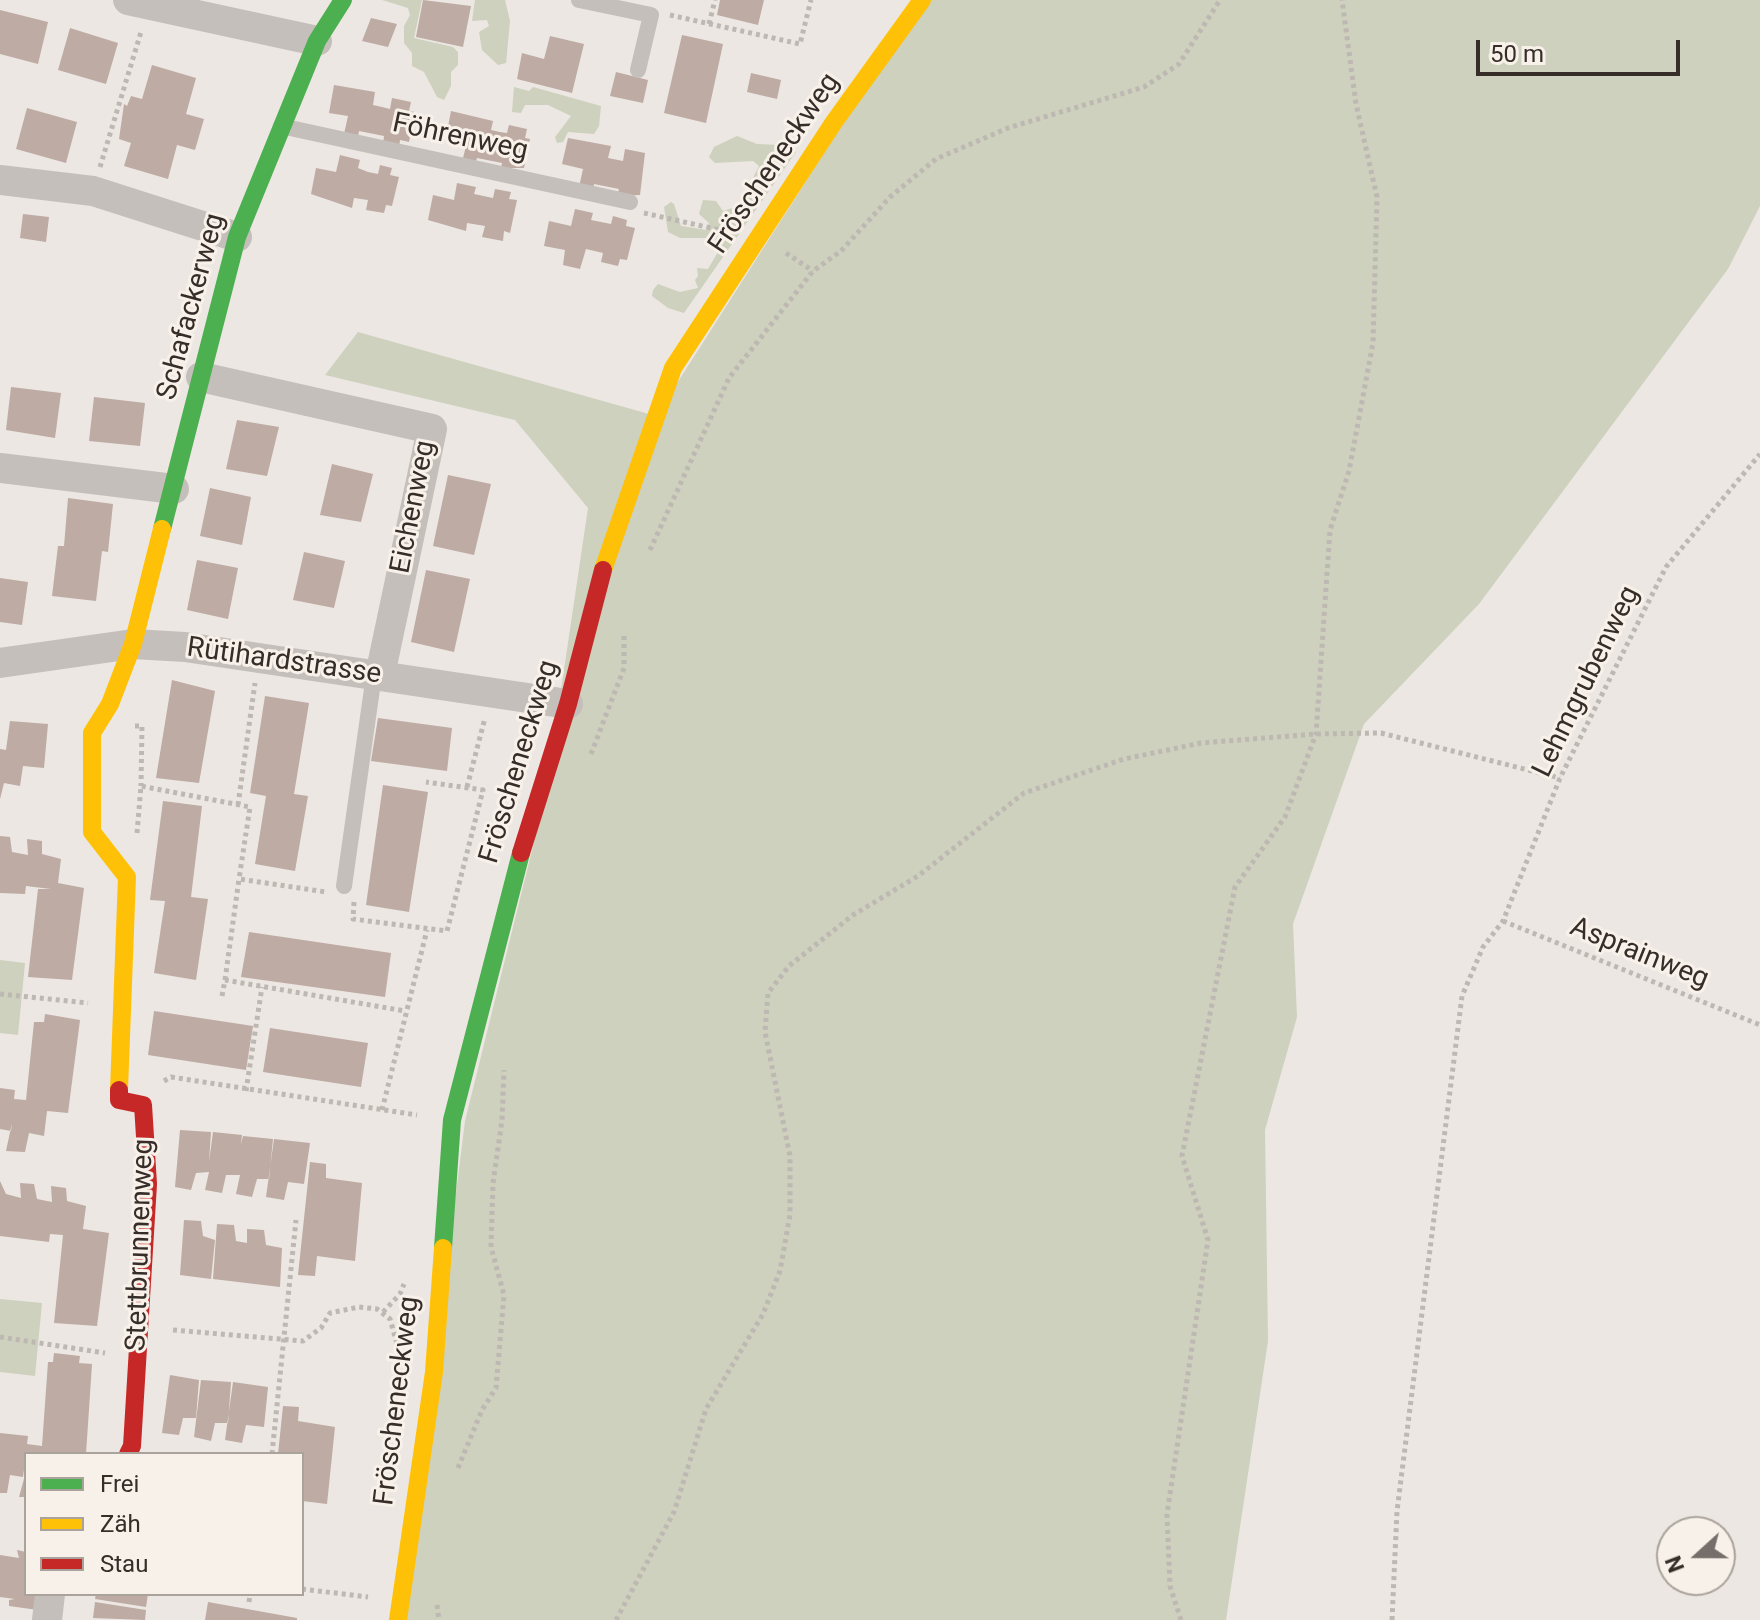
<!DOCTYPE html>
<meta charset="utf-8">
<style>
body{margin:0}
#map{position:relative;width:1760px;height:1620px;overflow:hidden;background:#ece7e2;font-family:Roboto,sans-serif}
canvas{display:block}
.legend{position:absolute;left:24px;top:1452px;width:280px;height:144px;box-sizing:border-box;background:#f8f1e9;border:2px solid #aaa39c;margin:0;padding:10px 14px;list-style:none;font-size:24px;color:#362d29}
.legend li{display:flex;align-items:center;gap:16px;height:40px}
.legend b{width:40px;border:2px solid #aaa39c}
.north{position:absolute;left:1656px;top:1516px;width:80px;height:80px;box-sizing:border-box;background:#f8f1e9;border:2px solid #aaa39c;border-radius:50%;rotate:249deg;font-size:22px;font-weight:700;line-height:32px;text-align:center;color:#362d29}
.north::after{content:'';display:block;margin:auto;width:28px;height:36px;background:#766e6a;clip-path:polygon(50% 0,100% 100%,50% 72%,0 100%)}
.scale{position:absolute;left:1476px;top:40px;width:204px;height:36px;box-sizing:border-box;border:4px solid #362d29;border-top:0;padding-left:10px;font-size:24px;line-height:28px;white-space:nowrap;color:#362d29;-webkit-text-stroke:6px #f8f1e9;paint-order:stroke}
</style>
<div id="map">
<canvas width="1760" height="1620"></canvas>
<ul class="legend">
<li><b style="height:10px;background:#4caf50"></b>Frei</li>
<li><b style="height:10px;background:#ffc107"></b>Zäh</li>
<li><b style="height:10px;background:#c62828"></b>Stau</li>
</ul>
<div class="north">N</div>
<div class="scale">50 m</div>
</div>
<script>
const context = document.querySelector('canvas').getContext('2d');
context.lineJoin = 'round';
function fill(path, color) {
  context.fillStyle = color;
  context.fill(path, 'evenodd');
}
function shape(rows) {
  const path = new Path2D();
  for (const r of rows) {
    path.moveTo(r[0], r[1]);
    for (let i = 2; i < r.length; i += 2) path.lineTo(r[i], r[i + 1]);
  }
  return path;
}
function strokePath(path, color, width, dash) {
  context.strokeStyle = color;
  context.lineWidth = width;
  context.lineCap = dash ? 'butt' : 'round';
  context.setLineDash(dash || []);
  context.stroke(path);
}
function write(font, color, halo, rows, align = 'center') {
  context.font = font + ' Roboto,sans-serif';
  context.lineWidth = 6;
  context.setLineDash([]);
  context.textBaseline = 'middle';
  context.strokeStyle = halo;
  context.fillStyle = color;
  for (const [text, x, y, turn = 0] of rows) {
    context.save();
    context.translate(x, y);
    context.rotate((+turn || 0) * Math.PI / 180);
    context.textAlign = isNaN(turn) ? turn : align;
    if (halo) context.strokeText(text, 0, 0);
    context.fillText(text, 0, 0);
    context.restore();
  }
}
const green = shape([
 [382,0,422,0,414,38,453,47,458,52,458,65,451,72,451,86,444,100,437,97,424,72,412,66,412,53,404,43,404,26,410,15,408,8],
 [475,0,505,0,510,21,506,63,498,65,482,50,479,32,489,26,487,20,472,21],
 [922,0,1760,0,1760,206,1728,269,1479,604,1364,724,1293,924,1297,1017,1265,1130,1268,1341,1226,1620,403,1620,465,1121,545,798,588,508,515,420,325,375,358,332,656,416],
 [514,87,529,91,533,87,601,106,599,126,594,134,568,132,563,142,557,143,555,137,571,116,548,105,525,105,521,113,512,112],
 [737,136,757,144,780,145,796,152,684,313,668,308,652,296,653,290,658,284,680,292,698,288,695,280,698,276,697,268,708,269,718,252,707,238,680,238,668,232,664,207,671,202,674,204,681,226,707,230,709,223,699,214,703,200,716,201,723,211,739,206,759,166,753,161,715,163,709,157,714,147],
 [0,960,25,963,18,1035,0,1033],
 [0,1299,42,1303,35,1376,0,1372]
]);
const building = shape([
 [423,0,471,6,463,47,416,37],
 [720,0,764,0,758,25,717,15],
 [0,10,48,22,38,64,0,54],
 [371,18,397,24,388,47,362,41],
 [70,28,118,43,106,84,58,70],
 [682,35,723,44,706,123,664,113],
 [550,36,584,44,572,93,517,79,522,53,544,59],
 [152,65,196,78,186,114,204,119,195,150,177,145,168,179,124,166,131,143,119,139,124,104,127,106,131,96,142,99],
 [616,72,648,80,643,103,610,96],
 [751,73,781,80,777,99,747,92],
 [334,85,375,92,373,105,382,107,390,109,392,98,411,102,409,111,415,112,409,142,400,140,399,147,383,144,384,136,359,131,358,137,344,134,348,116,329,113],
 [27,108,77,122,66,163,16,149],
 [451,111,493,121,491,130,500,132,507,133,509,125,527,129,525,138,530,139,524,168,501,168,502,163,477,158,475,165,462,162,467,142,446,137],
 [568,138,611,146,608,158,623,161,625,149,645,153,640,195,617,196,619,189,594,184,593,190,579,187,583,169,562,164],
 [340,155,360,160,358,168,368,172,378,174,380,165,392,168,390,175,399,177,392,206,386,205,384,213,366,210,368,200,354,198,352,208,311,194,316,168,336,172],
 [457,183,476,187,474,194,493,198,495,189,511,192,509,199,517,200,510,233,504,231,503,241,482,237,485,226,467,223,466,231,428,220,433,195,454,200],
 [575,209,593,213,591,220,611,224,613,216,627,220,626,226,635,228,627,260,620,259,618,266,601,262,603,253,586,249,580,269,563,265,565,250,544,246,549,221,571,226],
 [23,214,49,217,46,242,20,238],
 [11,387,61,393,55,438,6,430],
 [94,397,145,403,140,446,89,441],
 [237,420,279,427,267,476,226,469],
 [332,464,373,474,361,522,320,515],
 [448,475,491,484,474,555,433,546],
 [210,488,251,497,242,545,200,536],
 [68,498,113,504,108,552,102,551,96,601,52,596,58,546,64,546],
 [304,552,345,561,334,608,293,600],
 [197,560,238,568,228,619,187,610],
 [426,570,470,579,454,652,411,642],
 [0,578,28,582,22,625,0,622],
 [172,680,215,691,199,783,156,778],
 [265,696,309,703,294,794,308,796,295,871,255,864,266,796,250,793],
 [378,718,452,728,447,771,371,761],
 [10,721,48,724,44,768,23,766,20,786,4,783,0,799,0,749,6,750],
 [383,785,428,792,409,912,366,905],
 [163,801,202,806,191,897,208,899,196,980,154,973,165,901,150,900],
 [0,836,10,837,12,852,28,855,27,839,42,841,42,854,61,859,58,883,84,888,72,980,28,977,38,889,51,889,26,886,25,894,0,893],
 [249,932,391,953,385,997,241,977],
 [154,1011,253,1026,246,1070,148,1055],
 [45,1014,80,1020,68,1113,47,1111,44,1136,29,1133,25,1152,6,1151,12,1123,11,1131,0,1129,0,1088,15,1090,14,1099,26,1100,34,1022,44,1022],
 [270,1028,368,1043,361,1087,263,1072],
 [180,1130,211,1132,209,1162,213,1132,242,1135,241,1145,243,1136,273,1139,269,1179,257,1179,252,1197,236,1194,240,1175,226,1175,222,1193,205,1190,209,1172,196,1173,191,1190,175,1187],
 [274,1139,310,1143,304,1184,288,1182,284,1200,266,1197],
 [310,1162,326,1164,326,1178,362,1183,355,1261,317,1256,315,1276,298,1275],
 [0,1181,6,1194,21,1198,20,1183,34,1184,37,1199,52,1202,51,1186,66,1188,67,1201,86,1206,83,1229,109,1233,97,1326,54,1323,63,1235,50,1234,49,1242,0,1236],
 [184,1220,201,1221,203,1236,215,1240,211,1279,180,1275],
 [217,1224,234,1225,236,1241,247,1243,247,1229,264,1230,266,1245,282,1248,280,1287,213,1279],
 [54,1353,80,1356,79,1363,92,1364,86,1454,26,1454,23,1477,10,1475,7,1493,0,1493,0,1433,28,1436,27,1444,42,1446,48,1362,53,1362],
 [170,1375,199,1380,196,1418,183,1418,179,1435,162,1433],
 [201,1380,231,1382,228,1423,215,1423,211,1441,194,1437],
 [233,1382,268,1387,264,1427,246,1425,242,1443,225,1440],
 [283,1406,299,1407,298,1421,335,1427,327,1504,302,1501,302,1454,278,1454],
 [26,1475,26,1497,19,1497,25,1475],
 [17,1550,26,1552,26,1594,47,1594,45,1611,9,1606,9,1600,15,1599,0,1597,0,1555,19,1558],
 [96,1594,148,1594,146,1607,95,1599],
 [95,1602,146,1610,145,1620,93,1618],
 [208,1602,297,1618,297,1620,205,1620]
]);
const path = shape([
 [670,15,800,44,811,0],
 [709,24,715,0],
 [100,167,141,32],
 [644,213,724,231],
 [786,253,813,271],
 [650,550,729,378,813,271,841,251,890,197,936,159,1008,128,1144,87,1179,64,1220,0],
 [135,726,142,726,141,786],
 [591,754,624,668,624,635],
 [467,787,485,718],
 [238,805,255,683],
 [137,833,141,786,250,807,239,879],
 [354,902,353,919,447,931,483,790,426,782],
 [1503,921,1760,1025],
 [225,980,239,879,326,892],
 [0,994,88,1003],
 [222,996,225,980,405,1011],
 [164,1081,171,1077,417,1115],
 [246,1091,262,987],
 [382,1110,427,930],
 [383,1312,400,1294,404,1284],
 [173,1330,303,1341,321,1328,330,1313,359,1307,377,1309,390,1319,399,1351],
 [0,1337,105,1353],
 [272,1454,296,1220],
 [458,1468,482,1410,496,1388,504,1295,491,1247,493,1183,502,1120,504,1070],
 [302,1589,368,1597],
 [249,1602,250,1594],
 [437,1605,439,1620],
 [616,1620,674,1512,706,1409,763,1314,780,1271,790,1215,790,1156,765,1032,768,993,789,966,853,915,918,876,1024,793,1124,759,1201,743,1316,734,1381,733,1560,778],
 [1181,1620,1170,1586,1167,1514,1208,1240,1182,1156,1235,887,1285,817,1316,734,1330,530,1349,471,1373,343,1377,197,1356,104,1342,0],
 [1392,1620,1397,1511,1462,996,1483,947,1503,921,1560,778,1666,567,1760,454]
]);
const lane = shape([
 [579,0,651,15,638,70],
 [281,126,630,202],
 [344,886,374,675]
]);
const street = shape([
 [128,0,317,41],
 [0,180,93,191,237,237],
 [201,377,432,429,380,675],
 [0,468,174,489],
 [0,663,133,644,185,647,568,704],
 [47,1620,50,1594]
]);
const fast = shape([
 [162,529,237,237,317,41,343,0],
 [443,1248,452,1120,521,853]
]);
const slow = shape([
 [603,570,673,368,834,122,922,0],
 [119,1090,127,877,92,832,92,733,110,704,133,644,162,529],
 [398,1620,434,1372,443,1248]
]);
const jam = shape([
 [521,853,568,704,603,570],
 [119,1090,119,1100,143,1105,148,1184,132,1446,128,1454]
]);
const streetNames = [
 ["Föhrenweg",460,138,12],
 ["Fröscheneckweg",775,164,-56],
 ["Schafackerweg",192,307,-75],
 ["Eichenweg",414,507,-79],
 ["Rütihardstrasse",284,662,8],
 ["Lehmgrubenweg",1587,682,-64],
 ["Fröscheneckweg",520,762,-73],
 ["Asprainweg",1639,954,22],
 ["Stettbrunnenweg",141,1245,-88],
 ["Fröscheneckweg",398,1401,-83]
];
fill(green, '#cdd1bd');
fill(building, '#beaba4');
strokePath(path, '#beb8b3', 5, [4, 4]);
strokePath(lane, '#c5bfbb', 16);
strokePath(street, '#c5bfbb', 30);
strokePath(fast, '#4caf50', 18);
strokePath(slow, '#ffc107', 18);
strokePath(jam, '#c62828', 18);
write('28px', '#362d29', '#f8f1e9', streetNames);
</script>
